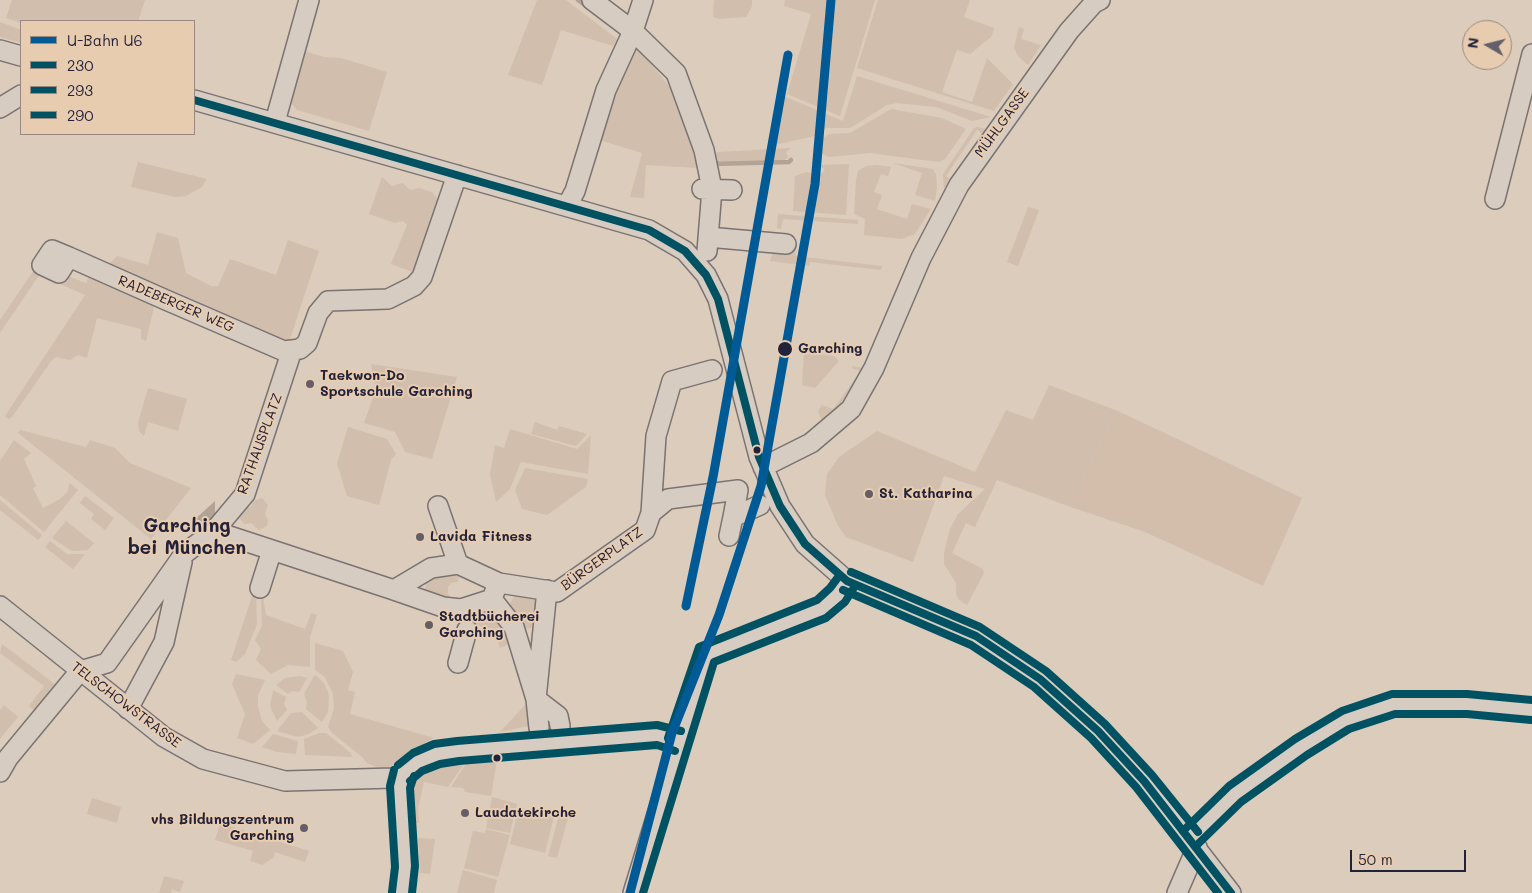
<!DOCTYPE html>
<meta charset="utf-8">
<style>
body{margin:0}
#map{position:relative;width:1532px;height:893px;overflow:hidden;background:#dbccbc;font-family:Mali,sans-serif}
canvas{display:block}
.legend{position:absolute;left:20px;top:20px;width:175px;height:115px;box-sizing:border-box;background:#e8ccaf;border:1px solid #998881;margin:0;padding:6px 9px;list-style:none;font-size:15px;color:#22223b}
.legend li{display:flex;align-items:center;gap:10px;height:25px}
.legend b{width:25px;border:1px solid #998881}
.north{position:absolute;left:1462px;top:20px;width:50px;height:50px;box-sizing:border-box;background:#e8ccaf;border:1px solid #998881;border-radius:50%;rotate:278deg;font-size:14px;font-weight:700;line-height:20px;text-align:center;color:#22223b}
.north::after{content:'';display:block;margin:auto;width:18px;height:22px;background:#635e68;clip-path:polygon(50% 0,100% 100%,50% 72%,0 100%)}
.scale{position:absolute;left:1350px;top:850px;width:116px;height:22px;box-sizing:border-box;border:2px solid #22223b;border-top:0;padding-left:6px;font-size:15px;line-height:18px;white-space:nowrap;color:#22223b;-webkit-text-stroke:4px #e8ccaf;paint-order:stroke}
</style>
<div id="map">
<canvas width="1532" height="893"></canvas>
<ul class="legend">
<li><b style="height:6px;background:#005a96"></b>U-Bahn U6</li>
<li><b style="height:6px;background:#005262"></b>230</li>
<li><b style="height:6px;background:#005262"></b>293</li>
<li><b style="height:6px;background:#005262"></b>290</li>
</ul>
<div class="north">N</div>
<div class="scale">50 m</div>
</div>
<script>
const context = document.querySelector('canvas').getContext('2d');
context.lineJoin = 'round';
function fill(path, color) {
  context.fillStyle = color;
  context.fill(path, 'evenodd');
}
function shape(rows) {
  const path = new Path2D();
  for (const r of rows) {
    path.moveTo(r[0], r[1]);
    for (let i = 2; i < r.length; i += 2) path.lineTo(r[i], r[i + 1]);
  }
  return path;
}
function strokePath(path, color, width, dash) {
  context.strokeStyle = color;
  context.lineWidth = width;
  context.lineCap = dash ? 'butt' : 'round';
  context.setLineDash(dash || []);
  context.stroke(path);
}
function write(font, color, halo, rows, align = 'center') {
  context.font = font + ' Mali,sans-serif';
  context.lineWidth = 4;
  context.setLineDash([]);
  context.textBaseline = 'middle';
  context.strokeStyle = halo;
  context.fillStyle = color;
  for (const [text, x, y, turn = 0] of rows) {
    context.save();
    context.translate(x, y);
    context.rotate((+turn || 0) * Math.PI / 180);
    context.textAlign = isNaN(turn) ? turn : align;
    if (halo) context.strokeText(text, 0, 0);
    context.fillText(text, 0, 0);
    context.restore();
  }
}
const built = shape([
 [1118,411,1302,498,1263,586,1145,532,1068,506]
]);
const green = shape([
 [12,0,145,0,138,21,21,21,21,23,6,18],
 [537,0,566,0,617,39,613,46,561,30,542,85,508,75],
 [714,0,752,0,752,6,746,17,719,19,713,17],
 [785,0,875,0,840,116,787,94,811,14,784,6],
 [878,0,970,0,964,17,994,28,992,36,970,54,957,50,942,92,972,102,987,58,1013,84,994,111,857,68],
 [0,22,21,30,21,43,0,37],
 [1019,27,1024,29,1021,39,1041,45,1028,65,1018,56,1014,48],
 [633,43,639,48,671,89,690,135,698,168,646,165,644,198,630,197,642,153,596,139],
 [304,51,324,57,341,58,387,72,369,131,297,110,290,102],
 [857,76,991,117,972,121,936,107,897,103,887,105,850,128,826,128,815,136,778,144,771,133,781,95,843,121],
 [891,109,942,118,966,129,945,159,938,162,870,153,829,157,819,153,819,143,823,138,829,134,850,133],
 [977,127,991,130,987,137,977,130,946,176,955,183,948,194,944,191,943,174,974,128],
 [791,148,786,152,788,158,782,161,714,163,714,154,718,152],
 [138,162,207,179,202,187,186,196,175,197,131,187],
 [893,163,933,169,936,174,937,188,935,201,915,195,922,173],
 [849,164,846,215,793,211,795,176,807,172,819,175,825,170,819,165],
 [876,165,891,167,888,176,881,174,874,192,882,195,877,209,907,219,912,204,931,209,915,234,902,239,864,235,865,219,854,214,856,180,858,171,866,166],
 [382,177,392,186,403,183,410,190,419,188,432,192,436,197,438,204,418,265,413,272,391,264,407,225,403,221,395,223,369,214],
 [1028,207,1039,210,1018,266,1007,262],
 [778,214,858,220,858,224,783,219,781,229,777,228],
 [157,232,178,238,186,273,211,286,218,286,230,259,276,275,288,240,319,251,289,342,280,342,108,265,117,256,148,265],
 [794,249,796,256,882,266,881,270,810,262,809,266,770,261,773,252,784,253,786,250],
 [36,267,42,271,0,333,0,320],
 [74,267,70,277,86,283,90,274,150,299,154,307,146,341,141,339,141,329,97,318,87,358,78,355,70,360,56,357,52,360,12,417,9,419,5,416,85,295,58,283,68,268],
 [804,352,834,356,839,361,815,388,802,385],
 [371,364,457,377,432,459,405,452,395,432,364,423,376,389],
 [853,366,863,368,862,371,841,403,822,421,818,411,822,405,833,409,861,371,851,368],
 [1049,385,1118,411,1068,506,997,480,975,527,966,523,952,553,983,569,984,573,967,605,959,600,956,594,956,583,944,564,944,553,950,529,958,514,985,489,944,476,913,562,846,537,838,526,825,495,827,474,839,457,877,431,975,472,1006,410,1033,420],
 [148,388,187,399,178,431,148,422,144,436,139,431,138,423],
 [535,422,557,430,559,426,587,434,576,446,531,434],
 [348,427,387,439,396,454,391,460,379,505,347,496,337,463],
 [510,429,577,449,591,435,588,474,521,462,510,489,496,502,490,475,495,445,504,448],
 [20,430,86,447,90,440,115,448,130,463,191,488,151,539,18,433],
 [14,440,31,453,24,459,36,486,33,488,43,508,60,499,67,492,70,483,78,490,44,532,0,495,0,461],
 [525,468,588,479,586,487,547,515,522,509,515,490],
 [85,496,114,518,105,530,91,519,94,514,80,503],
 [262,498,268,505,265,514,268,520,267,526,259,530,251,523,244,524,238,516,246,507,251,507,253,501],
 [0,500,42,535,38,540,0,510],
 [66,521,94,543,88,550,72,551,52,538],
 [50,541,67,554,85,554,73,569,45,547],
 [442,573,459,576,458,582,451,583,448,587,448,594,451,598,450,604,424,594,428,574,441,577],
 [253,593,256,594,257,624,245,654,236,662,231,660],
 [515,595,535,597,536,627,525,629,517,626,509,605],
 [261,597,263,597,266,615,305,629,311,613,317,615,310,637,310,667,288,665,271,674,256,660,261,649,255,640,262,626],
 [476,610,501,617,513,642,500,648,494,630,475,625,469,625,465,614],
 [315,643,343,651,353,672,348,690,355,692,350,714,434,738,413,749,389,767,376,767,367,763,362,757,332,733,328,727,334,708,333,694,325,677,315,670],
 [2,644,56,685,36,712,29,706,44,686,0,653],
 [236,674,265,680,258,695,258,707,262,721,270,730,253,744,237,738,245,714,232,684],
 [300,676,307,678,299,692,292,691,288,694,276,685,285,678],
 [314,676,317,676,325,685,329,695,328,712,322,722,306,709,307,702,304,694],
 [273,690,286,697,284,704,287,710,277,721,270,706],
 [528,702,532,721,528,726,500,732],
 [4,705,18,717,0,739,0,710],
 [302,712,318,728,309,734,298,737,277,731,291,713],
 [319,733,326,733,351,753,352,757,305,755,304,739],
 [273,734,298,741,296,754,277,752,262,747],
 [497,760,491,796,465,792,463,788,451,787,467,762],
 [466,761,448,787,424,782,418,809,419,823,416,823,413,785,417,778,434,766],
 [492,797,517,804,510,833,486,828],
 [92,798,121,807,117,823,87,814],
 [519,807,554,816,545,853,510,844],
 [559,815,568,818,557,858,548,856],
 [220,823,309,851,305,862,275,852,273,858,262,865,250,861,253,851,215,840],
 [486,829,510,835,498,877,464,868,473,831,485,833],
 [418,838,435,839,430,874,420,873],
 [463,870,497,880,494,893,457,893],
 [164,876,184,881,180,892,172,889,171,893,159,893]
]);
const water = shape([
 [215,501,215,517,201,531,181,532]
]);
const stream = shape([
 [578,0,589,8],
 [711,164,789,162,791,160]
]);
const minor = shape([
 [592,0,633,31,676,73,704,150,712,189,707,251],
 [0,50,21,56],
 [194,100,649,230,685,251,706,275,718,299,759,457,780,506,805,544,847,581,931,615,976,636,1040,679,1098,731,1144,781,1231,893],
 [0,108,21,95],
 [275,122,309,0],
 [702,189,732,190],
 [1495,199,1532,54],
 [567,206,575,191,606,90,633,31,643,0],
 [708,237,786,244],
 [69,257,59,273,42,265,52,250,69,257,166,300,284,351,300,349,307,343,318,313,328,301,388,299,414,286,422,277,457,175],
 [763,467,811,443,851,409,874,368,921,258,959,185,1069,31,1094,3,1100,0],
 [438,506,458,564],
 [651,513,668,499,738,490,733,517],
 [214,531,394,590,431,568,458,564,499,583,557,592,645,530,651,513,656,436,672,381,712,370],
 [729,536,733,517,760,505],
 [260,588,272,550],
 [394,590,443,607,461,609,492,599,496,588],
 [547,590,536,699,558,716,560,726],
 [492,599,514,627,536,699,539,728],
 [0,606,164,737,203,759,285,781,393,778,404,773,417,762,437,754,458,751,658,735,678,741],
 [458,663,467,630],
 [128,709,164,642,182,562],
 [0,772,8,758,80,671,107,663,184,554,214,531,245,494,292,350],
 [1190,838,1235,794,1301,747,1345,720,1393,704,1467,704,1532,710],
 [402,893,405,867,400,787,404,773],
 [633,893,706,654,822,609,838,595,847,581],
 [1177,893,1197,847]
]);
const bus1 = shape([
 [194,100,649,230,685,251,706,275,718,299,759,457,780,506,805,544,847,581,976,636,1040,679,1098,731,1144,781,1231,893]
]);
const bus2 = shape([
 [843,590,971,645,1034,687,1091,738,1136,787,1218,893],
 [410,781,422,771,440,764,459,761,657,745,675,751],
 [1197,845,1241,802,1307,755,1349,729,1395,714,1467,714,1531,720],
 [412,893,415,866,410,788,414,776],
 [643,893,714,662,826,618,845,602,855,586]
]);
const bus3 = shape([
 [851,572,980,627,1046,671,1105,724,1152,775,1198,832],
 [668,738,699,647,817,600,830,588,839,576],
 [398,765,413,753,434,744,457,741,657,725,681,731],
 [1183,831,1229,786,1295,739,1342,711,1392,694,1467,694,1532,700],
 [392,892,395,867,390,786,394,770]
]);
const metro1 = shape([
 [686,606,713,477,788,55],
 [630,893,672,733,719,615,761,486,815,184,831,0]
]);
const markers = [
 [785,349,8,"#22223b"],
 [310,384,5,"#635e68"],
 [757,450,4.5,"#22223b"],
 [869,494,5,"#635e68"],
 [420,537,5,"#635e68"],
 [429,625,5,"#635e68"],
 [497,758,4.5,"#22223b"],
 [465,813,5,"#635e68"],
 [304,828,5,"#635e68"]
];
const streetNames = [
 ["MÜHLGASSE",1002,123,-54],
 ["RADEBERGER WEG",176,304,23],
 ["RATHAUSPLATZ",260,444,-70],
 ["BÜRGERPLATZ",602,559,-36],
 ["TELSCHOWSTRASSE",126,705,37]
];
const stopNames = [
 ["Garching",798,349]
];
const poiNames = [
 ["Taekwon-Do",320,376],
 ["Sportschule Garching",320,392],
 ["St. Katharina",879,494],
 ["Lavida Fitness",430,537],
 ["Stadtbücherei",439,617],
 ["Garching",439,633],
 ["Laudatekirche",475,813],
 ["vhs Bildungszentrum",294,820,"right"],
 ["Garching",294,836,"right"]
];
const districtNames = [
 ["Garching",187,526],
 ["bei München",187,548]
];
fill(built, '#d3beab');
fill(green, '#d2beac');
fill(water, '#b3a296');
strokePath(stream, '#b3a296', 4.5);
strokePath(minor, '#7a7371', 22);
strokePath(minor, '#d6ccc1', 19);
strokePath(bus1, '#005262', 8);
strokePath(bus2, '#005262', 8);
strokePath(bus3, '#005262', 8);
strokePath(metro1, '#005a96', 9);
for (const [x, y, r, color] of markers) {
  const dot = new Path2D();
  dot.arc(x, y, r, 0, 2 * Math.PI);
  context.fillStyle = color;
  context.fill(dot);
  strokePath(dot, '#e8ccaf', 2);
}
write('14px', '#22223b', '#e8ccaf', streetNames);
write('bold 14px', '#22223b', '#e8ccaf', stopNames, 'left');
write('bold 14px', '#22223b', '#e8ccaf', poiNames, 'left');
write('bold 19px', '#22223b', '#e8ccaf', districtNames);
</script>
